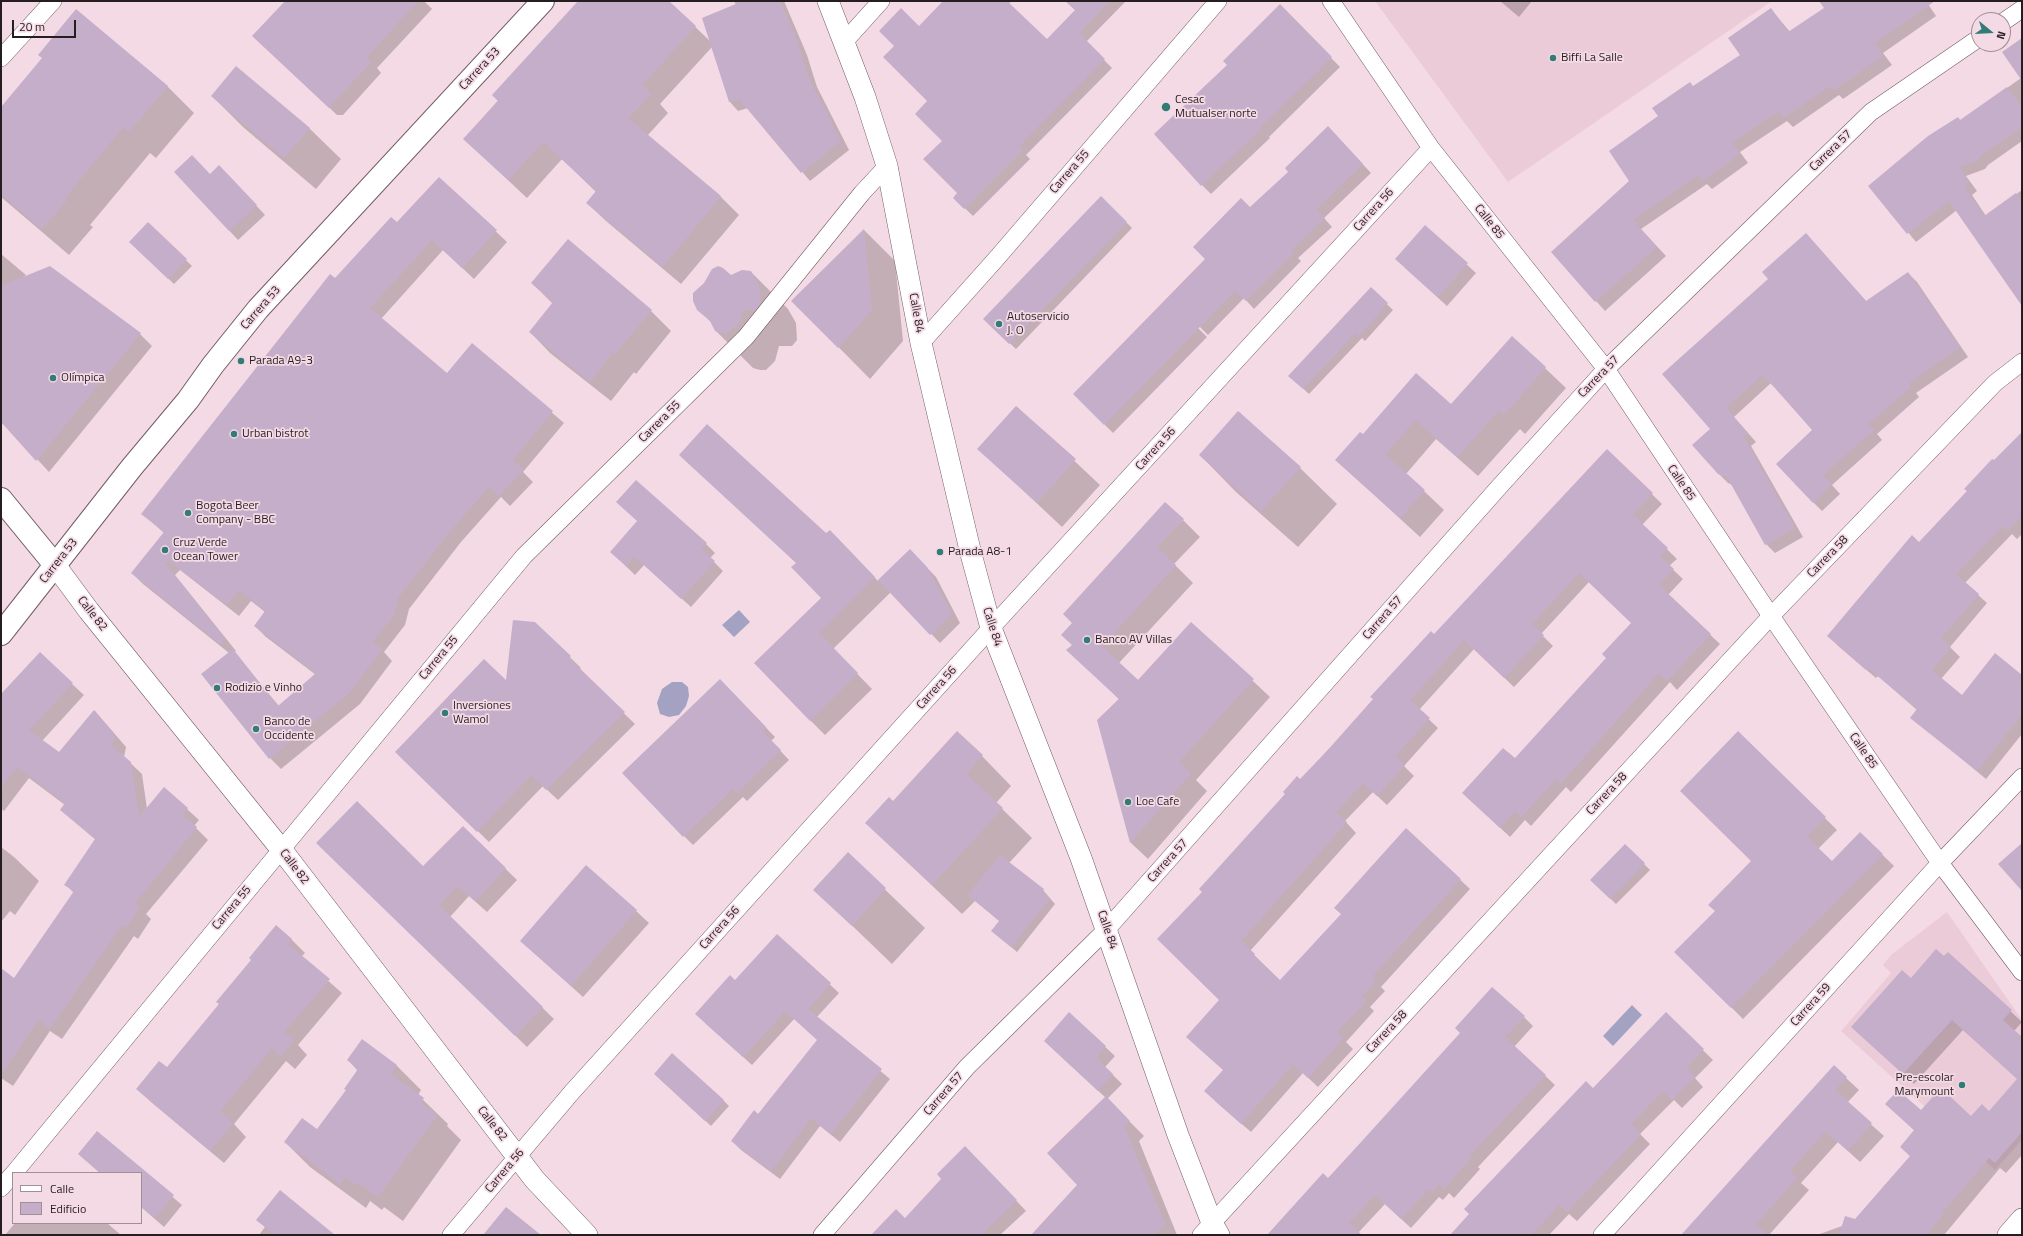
<!DOCTYPE html>
<meta charset="utf-8">
<style>
body{margin:0}
#map{position:relative;width:2023px;height:1236px;overflow:hidden;background:#f4dae4;font-family:"Titillium Web",sans-serif}
canvas{display:block}
.frame{position:absolute;inset:0;border:2px solid #261d21;pointer-events:none}
.legend{position:absolute;left:12px;top:1172px;width:130px;height:52px;box-sizing:border-box;background:#f4dae4;border:1px solid #a28e96;margin:0;padding:5px 7px;list-style:none;font-size:12px;color:#261d21}
.legend li{display:flex;align-items:center;gap:8px;height:20px}
.legend b{width:20px;border:1px solid #a28e96}
.north{position:absolute;left:1971px;top:12px;width:40px;height:40px;box-sizing:border-box;background:#f4dae4;border:1px solid #a28e96;border-radius:50%;rotate:108deg;font-size:11px;font-weight:700;line-height:16px;text-align:center;color:#261d21}
.north::after{content:'';display:block;margin:auto;width:14px;height:18px;background:#337b76;clip-path:polygon(50% 0,100% 100%,50% 72%,0 100%)}
.scale{position:absolute;left:12px;top:20px;width:64px;height:18px;box-sizing:border-box;border:2px solid #261d21;border-top:0;padding-left:5px;font-size:12px;line-height:14px;white-space:nowrap;color:#261d21;-webkit-text-stroke:3px #f4dae4;paint-order:stroke}
</style>
<div id="map">
<canvas width="2023" height="1236"></canvas>
<div class="frame"></div>
<ul class="legend">
<li><b style="height:5px;background:#fff"></b>Calle</li>
<li><b style="height:11px;background:#c5aeca"></b>Edificio</li>
</ul>
<div class="north">N</div>
<div class="scale">20 m</div>
</div>
<script>
const context = document.querySelector('canvas').getContext('2d');
context.lineJoin = 'round';
function fill(path, color) {
  context.fillStyle = color;
  context.fill(path, 'evenodd');
}
function shape(rows) {
  const path = new Path2D();
  for (const r of rows) {
    path.moveTo(r[0], r[1]);
    for (let i = 2; i < r.length; i += 2) path.lineTo(r[i], r[i + 1]);
  }
  return path;
}
function strokePath(path, color, width, dash) {
  context.strokeStyle = color;
  context.lineWidth = width;
  context.lineCap = dash ? 'butt' : 'round';
  context.setLineDash(dash || []);
  context.stroke(path);
}
function write(font, color, halo, rows, align = 'center') {
  context.font = font + ' "Titillium Web",sans-serif';
  context.lineWidth = 3.5;
  context.setLineDash([]);
  context.textBaseline = 'middle';
  context.strokeStyle = halo;
  context.fillStyle = color;
  for (const [text, x, y, turn = 0] of rows) {
    context.save();
    context.translate(x, y);
    context.rotate((+turn || 0) * Math.PI / 180);
    context.textAlign = isNaN(turn) ? turn : align;
    if (halo) context.strokeText(text, 0, 0);
    context.fillText(text, 0, 0);
    context.restore();
  }
}
const built = shape([
 [1375,1,1772,1,1508,182],
 [1947,912,2022,1020,2022,1140,1995,1170,1841,1031,1891,973,1883,965,1891,955]
]);
const water = shape([
 [739,610,750,622,734,637,722,625],
 [672,682,682,682,688,687,689,696,686,706,679,715,669,717,660,714,657,703,662,689],
 [1632,1005,1642,1015,1613,1046,1603,1036]
]);
const shadow = shape([
 [285,1,424,1,432,9,377,68,381,73,343,115,337,115,264,46],
 [586,1,668,1,710,41,736,5,734,1,784,1,807,55,817,87,849,150,810,181,748,108,738,111,730,102,712,47,660,104,668,113,647,136,721,197,739,215,681,284,606,221,587,203,596,192,562,159,527,198,464,139],
 [945,1,1011,1,1009,4,1047,40,1076,11,1066,1,1126,1,1086,42,1112,68,1026,155,1030,159,973,216,954,198,958,193,943,141,928,101,919,27],
 [1500,1,1532,1,1519,17],
 [1820,1,1926,1,1936,16,1883,53,1892,65,1843,99,1839,95,1793,127,1787,121,1740,152,1748,163,1712,189,1707,184,1641,229,1666,256,1605,311,1552,252,1631,181,1659,117,1694,87,1742,55,1771,9,1790,32,1825,8],
 [1280,6,1340,67,1269,137,1270,138,1211,194,1202,185,1228,65],
 [76,10,168,87,194,113,156,158,150,153,90,225,93,227,69,255,1,197,1,108,43,59],
 [2022,39,2022,141,1988,165,1985,169,1966,176,1977,191,1972,195,1986,216,2022,190,2022,303,1957,210,1916,242,1870,186,1958,118,1961,121,2021,78],
 [212,96,309,128,341,159,316,189,243,127],
 [1336,136,1371,173,1324,218,1332,227,1298,258,1301,261,1254,309,1244,298,1208,335,1197,324,1196,326,1207,337,1113,433,1074,394,1206,259,1251,209],
 [175,172,228,175,265,215,238,240],
 [439,178,507,242,474,279,443,250,381,319,447,375,472,344,564,423,523,472,533,482,510,506,501,497,461,542,409,609,405,625,384,652,392,661,360,704,281,769,270,758,229,653,143,584,132,573,164,533,143,514,335,279,397,224],
 [180,570,239,616,251,601,265,612,255,626,266,637,316,675,279,706,234,652,236,651,175,575],
 [1101,197,1132,228,1016,349,984,319],
 [148,223,192,266,174,284,130,242],
 [1425,227,1476,273,1447,306,1405,268],
 [864,230,895,261,903,341,870,379,793,301],
 [1814,243,1867,302,1908,273,1917,282,1968,357,1916,393,1919,397,1877,434,1882,440,1832,485,1840,494,1822,511,1813,502,1814,430,1771,383,1734,417,1756,442,1751,446,1803,537,1775,553,1766,544,1732,485,1728,483,1719,474,1712,429],
 [1,254,26,275,23,278,140,334,152,346,49,472,1,420],
 [751,272,788,309,796,323,797,340,792,346,779,346,775,361,766,370,760,370,753,368,716,331,713,324,696,307,731,277],
 [532,283,651,311,671,331,636,374,634,372,611,401,550,353,530,332,553,304],
 [1371,289,1393,310,1365,341,1362,338,1309,394,1295,381],
 [1512,337,1566,388,1525,434,1520,429,1478,476,1436,439,1406,474,1444,510,1420,537,1336,460,1363,435,1451,406],
 [1017,407,1100,485,1062,527,979,449],
 [1239,412,1300,468,1337,504,1298,547,1236,492,1200,455],
 [2022,434,2022,534,2017,539,2012,534,1965,583,1987,603,1950,647,1960,657,1941,679,1962,696,2022,676,2022,734,1986,779,1911,717,1917,710,1878,676,1876,678,1837,645,1919,543,1994,462],
 [1607,450,1662,504,1642,525,1677,559,1669,566,1683,579,1668,595,1720,644,1677,690,1670,682,1571,792,1566,787,1531,826,1525,820,1510,837,1463,793,1515,760,1607,658,1633,623,1589,582,1541,634,1553,646,1514,687,1474,649,1419,710,1438,728,1404,766,1414,776,1387,805,1373,792,1345,821,1356,833,1250,951,1280,981,1342,914,1406,829,1470,889,1381,987,1385,991,1370,1007,1374,1011,1346,1042,1353,1049,1318,1087,1303,1073,1251,1132,1215,1101,1224,1071,1221,1000,1204,892,1300,780],
 [680,455,827,535,845,547,878,581,910,550,936,577,960,623,940,643,891,592,833,649,872,689,825,735,810,720,822,598,797,563],
 [1183,520,1200,537,1174,564,1193,583,1119,663,1139,681,1191,623,1270,697,1196,780,1207,791,1148,859,1131,843,1098,720,1119,699,1068,650,1073,645,1062,635],
 [706,544,715,553,710,558,723,571,691,607,644,565,635,575,611,552],
 [535,623,581,668,579,670,635,724,558,800,543,786,489,842,408,763,507,682],
 [72,684,84,695,42,741,59,754,95,711,126,747,124,757,142,774,147,809,164,788,199,820,194,826,208,840,146,914,151,919,138,939,134,936,62,1039,50,1031,13,1086,1,1078,1,970,15,979,74,893,66,885,96,840,61,810,65,805,29,778,4,811,1,809,1,695],
 [729,689,775,737,771,741,789,760,747,801,743,797,693,845,684,836],
 [1738,732,1837,830,1818,849,1832,863,1860,833,1894,866,1743,1019,1676,952,1716,911,1752,861],
 [982,756,1011,786,996,803,1032,838,1009,863,1043,890,1055,904,1017,952,999,937,1000,921,975,901,962,914,866,823,893,802],
 [463,827,517,880,487,912,469,896,450,917,554,1019,527,1047,318,843,423,868],
 [1625,845,1650,870,1616,904,1591,880],
 [1,847,14,857,39,881,15,915,10,911,1,922],
 [848,854,925,928,892,964,815,890],
 [636,911,649,923,583,997,521,941],
 [777,935,839,993,816,1018,890,1079,840,1142,820,1126,780,1179,741,1150,732,1141,759,1115,818,1040,795,1018,752,1065,705,1023,735,981],
 [291,939,305,953,301,957,342,993,298,1045,307,1055,295,1069,286,1061,234,1124,246,1137,224,1163,151,1102,137,1089,167,1069],
 [1948,953,2022,1022,2014,1031,2022,1038,2022,1155,2006,1173,2000,1168,1944,1235,1817,1235,1856,1221,1911,1157,1901,1147,1915,1131,1886,1104,1922,1112,1971,1117,1989,1112,2018,1079,1963,1030,1914,1084,1852,1027,1911,979],
 [1070,1014,1115,1056,1105,1067,1122,1084,1107,1099,1144,1136,1139,1141,1177,1235,1032,1235,1079,1185,1106,1098,1054,1050],
 [1666,1014,1713,1060,1695,1078,1703,1087,1682,1108,1674,1100,1640,1134,1650,1144,1577,1221,1569,1214,1549,1235,1451,1235],
 [1524,1017,1533,1026,1514,1047,1555,1085,1478,1167,1480,1169,1454,1198,1449,1193,1443,1200,1439,1197,1411,1228,1385,1204,1358,1233,1361,1235,1269,1235,1329,1179],
 [362,1040,397,1066,421,1090,418,1095,448,1124,447,1126,461,1140,403,1221,384,1207,382,1210,370,1201,366,1208,310,1167,285,1142,317,1130,347,1090,358,1071,348,1060],
 [1834,1067,1859,1090,1847,1103,1884,1136,1860,1162,1838,1142,1801,1183,1809,1190,1769,1235,1682,1235],
 [661,1080,723,1100,729,1106,711,1126],
 [97,1132,182,1205,164,1227,141,1207,141,1173,100,1173,79,1154],
 [976,1158,1026,1211,1000,1235,873,1235,905,1219],
 [258,1220,333,1235,259,1235,265,1227],
 [15,1223,107,1223,121,1235,5,1235]
]);
const building = shape([
 [285,1,418,1,367,57,371,62,329,108,252,36],
 [578,1,669,1,696,26,642,85,651,94,628,118,721,196,663,267,586,203,596,191,543,142,508,180,463,139,498,101,492,95],
 [743,1,780,1,798,43,808,77,841,141,801,173,739,99,729,102,702,18],
 [943,1,1007,1,1047,39,1075,10,1065,1,1110,1,1079,33,1105,59,1019,146,1023,150,964,209,953,198,957,193,923,159,942,141,915,114,927,101,883,57,894,46,879,31,901,8,919,26],
 [1819,1,1935,1,1875,43,1883,56,1834,90,1830,86,1783,118,1779,111,1732,142,1740,154,1702,181,1698,175,1633,220,1657,247,1595,302,1551,252,1629,181,1609,151,1658,116,1652,108,1690,82,1693,86,1740,55,1728,38,1771,8,1788,32,1824,8],
 [1280,4,1332,57,1261,127,1262,128,1201,186,1154,134,1227,65,1223,61],
 [76,9,168,86,129,132,123,127,65,198,67,200,42,229,1,194,1,107,42,58,38,55],
 [2022,38,2022,81,2002,52],
 [236,66,310,128,284,158,211,96],
 [2007,87,2022,108,2022,127,1980,156,1976,161,1959,167,1969,182,1964,186,1984,216,2016,193,2022,202,2022,306,1949,201,1907,234,1868,186,1928,136,1958,117,1960,120],
 [1328,126,1363,164,1316,209,1325,218,1291,250,1294,253,1246,301,1235,291,1104,425,1073,394,1205,259,1193,247,1241,198,1250,207,1288,172,1285,168],
 [192,155,210,174,219,165,257,205,229,231,174,172],
 [439,177,497,230,462,268,432,240,370,308,447,373,472,343,553,411,513,460,523,470,499,496,489,487,450,531,398,598,395,614,372,642,382,649,349,693,269,759,201,674,233,649,278,706,316,673,254,626,265,611,239,590,227,605,168,560,165,563,225,639,220,644,131,573,164,532,141,514,330,274,335,278,391,217,397,222],
 [1101,196,1127,222,1009,344,983,319],
 [148,222,187,259,168,279,129,242],
 [1425,225,1468,263,1438,297,1395,259],
 [864,229,872,310,838,348,791,301],
 [1806,233,1866,301,1908,272,1960,347,1908,384,1911,387,1868,424,1874,430,1823,475,1832,484,1813,503,1776,464,1812,430,1774,387,1762,375,1726,408,1748,433,1743,436,1795,528,1765,545,1727,477,1718,474,1692,445,1710,429,1662,374,1768,279,1762,272],
 [568,239,652,310,615,354,613,352,590,382,529,332,553,302,531,283],
 [50,266,141,333,36,461,1,422,1,286],
 [718,266,723,268,731,275,742,270,751,271,760,289,760,303,755,310,743,310,738,324,726,334,715,331,710,321,697,310,693,301,693,293,704,283,712,269],
 [1371,287,1388,303,1359,336,1355,333,1303,389,1288,376],
 [1512,336,1546,367,1504,415,1499,410,1457,457,1416,420,1385,454,1425,490,1400,518,1335,460,1360,432,1363,434,1416,373,1451,404],
 [1016,406,1076,459,1037,503,977,449],
 [1238,411,1301,467,1261,511,1199,455],
 [707,424,826,533,830,530,875,577,819,633,858,673,810,721,754,663,821,598,791,567,796,563,679,455],
 [2022,432,2022,516,2008,531,2003,526,1956,574,1979,594,1941,638,1951,647,1932,670,1962,695,1995,653,2022,675,2022,714,1977,771,1910,718,1917,709,1868,668,1866,670,1827,636,1912,535,1919,542,1967,491,1964,489,1992,459,1994,460],
 [1607,449,1653,493,1633,515,1668,548,1660,556,1674,569,1659,585,1711,634,1667,681,1659,673,1561,783,1556,779,1521,817,1515,811,1500,828,1462,793,1503,748,1515,758,1606,658,1602,654,1631,623,1579,573,1532,624,1544,635,1504,678,1464,640,1410,700,1430,718,1395,756,1405,765,1377,796,1363,783,1336,812,1347,822,1241,941,1255,954,1254,955,1280,980,1341,914,1334,908,1406,828,1461,879,1372,977,1376,981,1361,997,1366,1001,1337,1032,1344,1038,1308,1078,1293,1064,1241,1124,1204,1091,1223,1070,1186,1037,1219,1000,1157,939,1202,892,1199,889,1285,794,1283,792,1297,776,1300,779,1327,751,1373,699,1370,697,1431,631,1434,634],
 [636,480,707,543,701,549,715,561,681,599,634,556,626,566,610,552,637,521,616,502],
 [1165,502,1184,519,1157,547,1176,565,1102,646,1138,680,1191,622,1254,679,1179,762,1191,773,1130,843,1097,720,1119,699,1066,650,1072,645,1061,635,1072,623,1063,614],
 [910,549,927,567,952,614,930,635,878,580],
 [513,620,535,622,571,656,569,658,625,712,546,790,531,775,477,832,395,752,484,659,506,680],
 [40,652,73,683,29,730,59,752,94,710,115,735,112,746,131,762,139,817,164,787,188,808,182,815,197,827,135,903,140,907,126,928,122,925,50,1028,38,1020,1,1075,1,968,14,978,74,891,64,885,95,839,60,810,65,803,17,767,1,788,1,694],
 [720,679,766,727,762,731,781,750,737,793,733,789,683,837,622,773],
 [957,731,983,755,966,774,1003,808,932,885,865,823,889,797,893,801],
 [1738,731,1826,817,1807,837,1832,861,1860,832,1883,854,1731,1008,1674,952,1715,911,1708,905,1751,861,1680,791],
 [357,801,423,866,463,826,506,868,475,901,457,886,439,905,543,1007,515,1036,316,843],
 [2022,843,2022,891,1998,864],
 [1625,844,1645,863,1610,899,1590,880],
 [848,852,886,888,852,926,813,890],
 [1000,855,1044,889,1042,892,1050,898,1011,947,991,931,999,921,968,895],
 [586,865,637,910,571,986,520,941],
 [276,925,292,939,288,944,330,979,284,1032,294,1040,281,1056,272,1048,220,1111,233,1123,210,1151,136,1089,159,1061,167,1067,219,1004,216,1002,251,960,249,958],
 [777,934,831,983,808,1009,882,1069,831,1134,811,1118,771,1171,731,1141,754,1110,758,1114,817,1040,785,1011,743,1057,695,1014,730,975,735,980],
 [1936,949,1944,956,1948,952,2012,1010,2003,1020,2022,1037,2022,1132,1995,1163,1989,1158,1942,1213,1944,1214,1926,1235,1839,1235,1845,1216,1855,1219,1910,1156,1900,1147,1914,1130,1885,1104,1898,1090,1921,1110,1941,1088,1971,1116,1982,1104,1989,1111,2017,1079,1952,1020,1903,1074,1851,1027,1902,970,1911,978],
 [1492,987,1525,1016,1505,1037,1546,1075,1469,1156,1471,1158,1444,1189,1439,1184,1432,1192,1429,1189,1401,1219,1375,1195,1349,1223,1362,1235,1267,1235,1323,1173,1328,1178,1362,1141,1460,1033,1455,1028],
 [1069,1012,1106,1046,1096,1058,1113,1074,1098,1091,1044,1041],
 [1666,1012,1704,1049,1686,1068,1695,1077,1672,1100,1663,1091,1631,1124,1641,1134,1567,1212,1559,1205,1531,1235,1450,1235,1469,1214,1464,1209,1586,1081,1593,1088],
 [362,1039,397,1065,391,1074,424,1098,421,1103,437,1115,378,1197,359,1183,357,1186,345,1177,340,1184,284,1142,302,1118,317,1129,346,1090,344,1089,358,1069,347,1060],
 [672,1053,724,1100,705,1121,654,1074],
 [1834,1065,1847,1077,1835,1090,1872,1123,1848,1151,1825,1131,1790,1171,1797,1178,1756,1224,1767,1235,1681,1235],
 [1106,1096,1130,1121,1124,1126,1165,1224,1154,1235,1031,1235,1077,1185,1047,1153],
 [97,1131,174,1195,155,1218,141,1207,141,1173,100,1173,78,1154],
 [965,1146,1017,1200,981,1235,871,1235,896,1209,905,1218,941,1179,937,1174],
 [280,1190,335,1235,275,1235,256,1220],
 [506,1207,541,1235,483,1235]
]);
const minor = shape([
 [1331,1,1431,148,1606,369,1771,616,1940,863,2022,972],
 [2003,22,2022,9],
 [845,41,881,1],
 [1,58,53,1],
 [921,343,996,259,1218,1],
 [14,1173,524,556,746,337,862,193,887,166],
 [1,1188,13,1174],
 [451,1235,572,1092,991,628,1431,148],
 [822,1235,967,1067,1107,929,1499,487,1606,369,1871,112,1979,38],
 [1201,1235,1771,616,1995,383,2022,362],
 [1602,1235,1940,863,2022,777]
]);
const tertiary = shape([
 [828,1,865,97,887,166,921,343,971,554,991,628,1081,858,1178,1135,1212,1223,1219,1235],
 [55,565,89,611,281,849,535,1180,587,1235],
 [2008,1235,2022,1219]
]);
const secondary = shape([
 [1,499,55,565],
 [1,634,132,467,188,400,213,365,258,309,543,1]
]);
const markers = [
 [1553,58,4,"#337b76"],
 [1166,107,5,"#337b76"],
 [999,324,4,"#337b76"],
 [241,361,4,"#337b76"],
 [53,378,4,"#337b76"],
 [234,434,4,"#337b76"],
 [188,513,4,"#337b76"],
 [165,550,4,"#337b76"],
 [940,552,4,"#337b76"],
 [1087,640,4,"#337b76"],
 [217,688,4,"#337b76"],
 [445,713,4,"#337b76"],
 [256,729,4,"#337b76"],
 [1128,802,4,"#337b76"],
 [1962,1085,4,"#337b76"]
];
const poiNames = [
 ["Biffi La Salle",1561,58],
 ["Cesac",1175,100],
 ["Mutualser norte",1175,114],
 ["Autoservicio",1007,317],
 ["J. O",1007,331],
 ["Parada A9-3",249,361],
 ["Olímpica",61,378],
 ["Urban bistrot",242,434],
 ["Bogota Beer",196,506],
 ["Company - BBC",196,520],
 ["Cruz Verde",173,543],
 ["Ocean Tower",173,557],
 ["Parada A8-1",948,552],
 ["Banco AV Villas",1095,640],
 ["Rodizio e Vinho",225,688],
 ["Inversiones",453,706],
 ["Wamol",453,720],
 ["Banco de",264,722],
 ["Occidente",264,736],
 ["Loe Cafe",1136,802],
 ["Pre-escolar",1954,1078,"right"],
 ["Marymount",1954,1092,"right"]
];
const streetNames = [
 ["Carrera 53",480,69,-47],
 ["Carrera 57",1831,151,-44],
 ["Carrera 55",1070,172,-49],
 ["Carrera 56",1374,210,-48],
 ["Calle 85",1489,222,52],
 ["Carrera 53",261,308,-49],
 ["Calle 84",916,313,80],
 ["Carrera 57",1599,377,-46],
 ["Carrera 55",660,422,-45],
 ["Carrera 56",1156,449,-48],
 ["Calle 85",1681,483,56],
 ["Carrera 58",1828,557,-46],
 ["Carrera 53",59,561,-52],
 ["Calle 82",92,614,52],
 ["Carrera 57",1383,618,-49],
 ["Calle 84",992,627,72],
 ["Carrera 55",439,658,-50],
 ["Carrera 56",937,688,-48],
 ["Calle 85",1863,751,56],
 ["Carrera 58",1607,794,-47],
 ["Carrera 57",1168,861,-48],
 ["Calle 82",294,867,53],
 ["Carrera 55",232,908,-50],
 ["Carrera 56",720,928,-48],
 ["Calle 84",1107,930,71],
 ["Carrera 59",1811,1005,-48],
 ["Carrera 58",1387,1032,-47],
 ["Carrera 57",944,1094,-49],
 ["Calle 82",492,1124,52],
 ["Carrera 56",505,1171,-50]
];
fill(built, '#eccbd8');
fill(water, '#a3a2c2');
fill(shadow, '#0003');
fill(building, '#c5aeca');
strokePath(minor, '#725d65', 18);
strokePath(tertiary, '#725d65', 22);
strokePath(secondary, '#725d65', 24);
strokePath(minor, '#fff', 17);
strokePath(tertiary, '#fff', 21);
strokePath(secondary, '#fff', 22);
for (const [x, y, r, color] of markers) {
  const dot = new Path2D();
  dot.arc(x, y, r, 0, 2 * Math.PI);
  context.fillStyle = color;
  context.fill(dot);
  strokePath(dot, '#f4dae4', 1.5);
}
write('12px', '#261d21', '#f4dae4', poiNames, 'left');
write('12px', '#261d21', '#f4dae4', streetNames);
</script>
